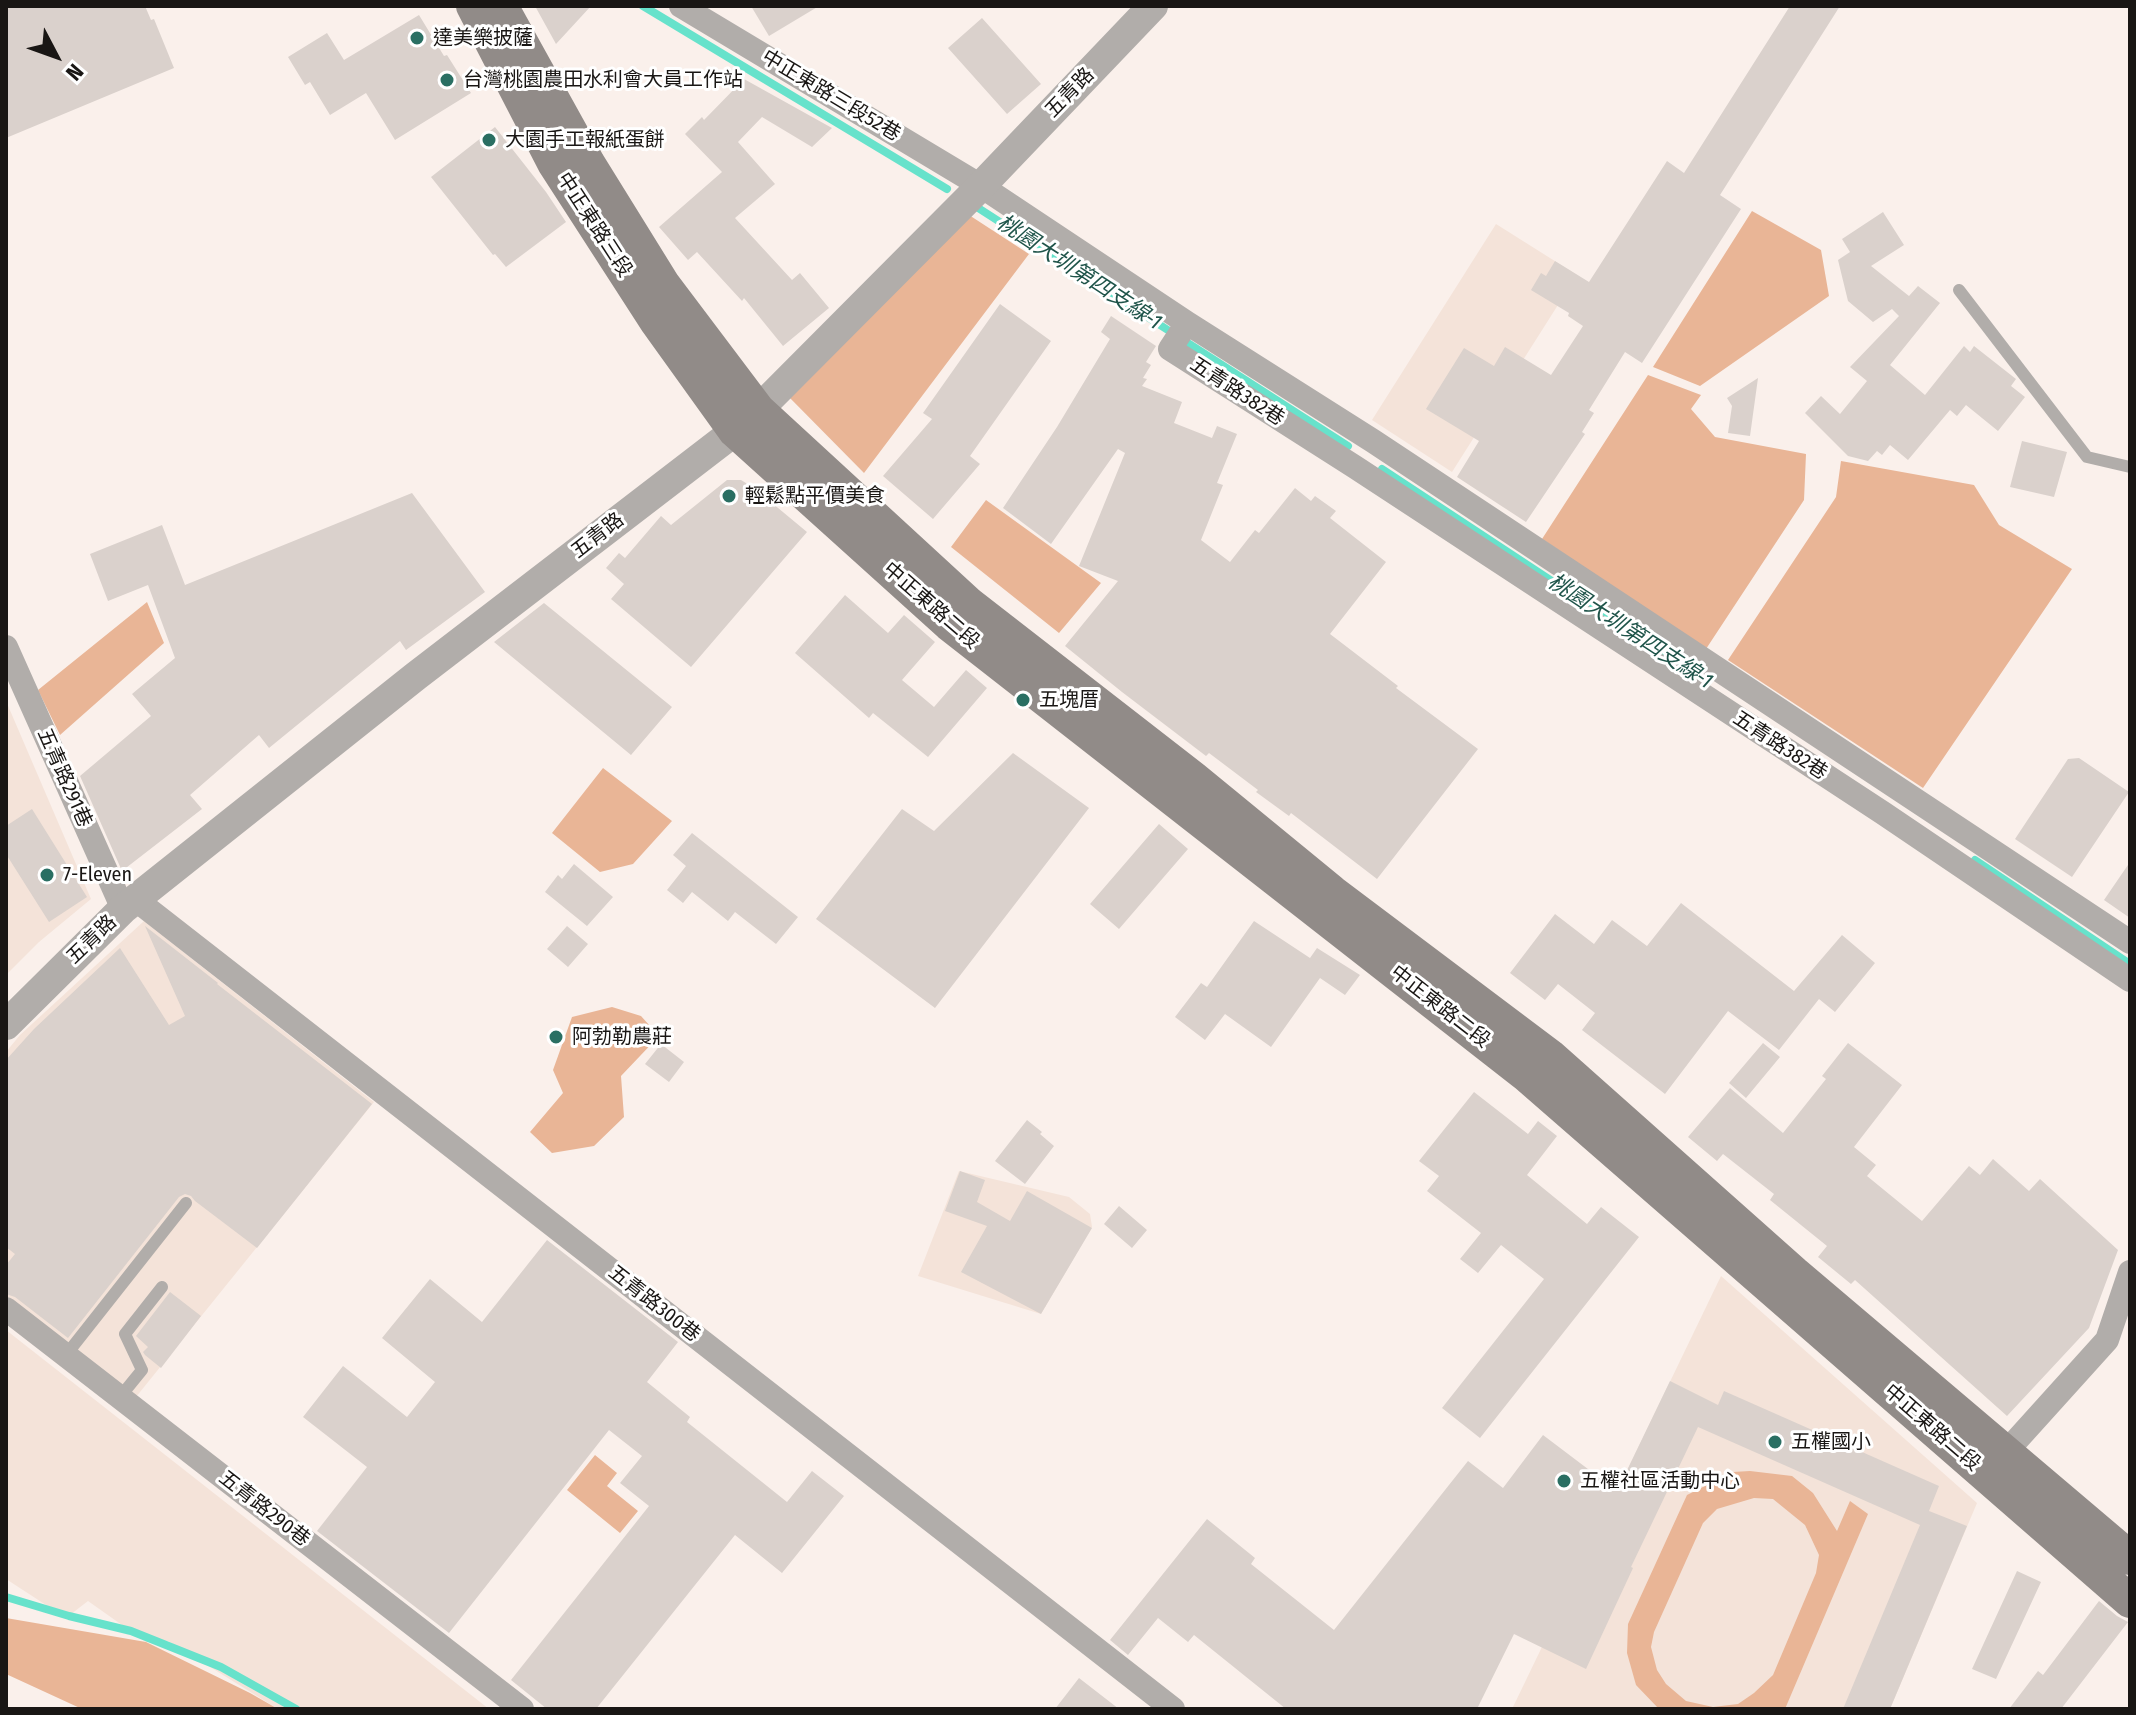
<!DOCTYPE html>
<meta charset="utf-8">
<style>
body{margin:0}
#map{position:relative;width:2136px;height:1715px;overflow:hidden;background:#faf0eb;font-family:"Fira Sans Condensed",sans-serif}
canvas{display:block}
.frame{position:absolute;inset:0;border:8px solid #191614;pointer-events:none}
.north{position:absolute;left:16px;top:16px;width:80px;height:80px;-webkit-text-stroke:6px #fff;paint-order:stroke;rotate:131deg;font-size:22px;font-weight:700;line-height:32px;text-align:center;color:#191614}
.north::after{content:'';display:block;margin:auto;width:28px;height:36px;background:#191614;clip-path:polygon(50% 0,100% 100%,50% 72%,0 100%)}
</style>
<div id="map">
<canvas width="2136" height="1715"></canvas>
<div class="frame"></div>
<div class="north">N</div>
</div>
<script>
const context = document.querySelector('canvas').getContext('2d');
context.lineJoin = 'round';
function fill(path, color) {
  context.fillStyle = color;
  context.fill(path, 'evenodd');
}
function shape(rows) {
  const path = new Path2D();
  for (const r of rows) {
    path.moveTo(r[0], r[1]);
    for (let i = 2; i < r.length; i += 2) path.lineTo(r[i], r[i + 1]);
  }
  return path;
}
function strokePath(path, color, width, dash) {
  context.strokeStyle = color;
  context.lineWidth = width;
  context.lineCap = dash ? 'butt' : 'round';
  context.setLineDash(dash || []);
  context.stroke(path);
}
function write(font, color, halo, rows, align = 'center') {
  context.font = font + ' "Fira Sans Condensed","Noto Sans TC",sans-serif';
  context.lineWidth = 6;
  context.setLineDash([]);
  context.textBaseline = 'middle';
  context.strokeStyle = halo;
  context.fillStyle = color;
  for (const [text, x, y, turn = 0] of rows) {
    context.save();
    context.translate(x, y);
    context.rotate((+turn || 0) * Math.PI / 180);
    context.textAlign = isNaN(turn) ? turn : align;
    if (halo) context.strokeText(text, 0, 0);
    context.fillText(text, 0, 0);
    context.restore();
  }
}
const built = shape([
 [1496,224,1577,275,1452,472,1372,420],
 [6,701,91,899,39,942,6,975],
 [144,921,374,1102,136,1397,6,1300,6,1052,20,1035],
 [959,1171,1069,1197,1090,1214,1092,1227,1041,1314,918,1276],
 [1721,1276,1977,1503,1890,1709,1512,1709],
 [6,1330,489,1709,278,1709,168,1641,146,1642,88,1601,66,1618,6,1579]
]);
const green = shape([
 [1752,211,1821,250,1829,296,1700,386,1653,367],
 [969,215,1029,254,864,473,788,396],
 [1648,375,1701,395,1691,409,1715,437,1806,454,1804,500,1706,649,1542,539],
 [1841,461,1974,485,1999,525,2072,569,1923,788,1728,660,1836,497],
 [986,500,1101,583,1059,633,951,547],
 [147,602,164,643,60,735,38,690],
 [603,768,672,821,633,864,600,872,552,833],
 [612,1007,641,1016,659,1036,621,1076,624,1117,594,1146,552,1153,530,1132,563,1093,553,1070,572,1017],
 [595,1455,617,1473,607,1486,638,1511,620,1533,567,1490],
 [1750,1471,1792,1476,1813,1493,1837,1531,1850,1501,1868,1514,1785,1709,1659,1709,1636,1685,1627,1653,1628,1624,1687,1495,1733,1472],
 [1754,1498,1773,1499,1805,1525,1819,1555,1816,1573,1773,1675,1754,1693,1738,1704,1713,1707,1686,1701,1666,1684,1657,1670,1651,1647,1654,1632,1703,1523,1717,1509],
 [6,1618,146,1642,250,1693,278,1709,82,1709,6,1674]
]);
const stream = shape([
 [643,6,947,189],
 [972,204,1348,446],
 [1382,469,1702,680],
 [1975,860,2130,964],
 [6,1597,69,1616,131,1631,221,1667,296,1709]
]);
const building = shape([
 [6,6,145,6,151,20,154,19,174,68,6,138],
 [535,6,591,6,556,44],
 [751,6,819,6,769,36],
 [1790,6,1840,6,1720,195,1741,209,1642,363,1625,352,1589,410,1594,413,1582,432,1585,434,1526,522,1457,477,1479,441,1426,409,1464,348,1494,366,1505,347,1551,375,1583,326,1568,316,1569,313,1531,290,1541,273,1546,276,1555,261,1589,282,1667,161,1684,173],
 [419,15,444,56,447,55,471,93,395,140,366,93,330,115,310,82,305,85,288,57,327,33,344,60],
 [982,18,1041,84,1007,114,948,48],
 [744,79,832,128,812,147,762,117,738,142,775,184,735,218,792,280,800,273,829,308,783,346,744,298,742,301,697,252,688,260,659,227,722,172,685,134,702,117,704,120],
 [495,127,546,192,566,222,506,267,495,254,493,255,431,177],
 [1883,212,1904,245,1871,266,1909,296,1918,286,1940,303,1890,365,1925,395,1964,346,1970,352,1974,346,2016,379,2011,386,2025,397,1998,431,1966,405,1957,416,1950,410,1908,460,1890,445,1882,455,1877,451,1868,461,1848,456,1805,413,1821,396,1840,414,1867,381,1850,367,1899,316,1892,309,1873,322,1848,301,1838,260,1850,252,1842,239],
 [1000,304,1051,341,970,456,980,464,933,519,883,476,932,419,923,413],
 [1111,316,1156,346,1146,362,1151,365,1143,378,1147,379,1142,386,1182,402,1174,423,1212,438,1217,426,1237,434,1217,483,1223,485,1201,540,1230,562,1255,530,1259,533,1295,488,1311,501,1315,496,1336,511,1330,518,1386,562,1330,634,1398,686,1396,688,1478,749,1377,879,1291,813,1289,816,1256,792,1258,790,1209,753,1206,756,1122,692,1065,646,1118,581,1079,566,1125,453,1118,449,1051,544,1003,508,1057,427,1110,339,1101,332],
 [1758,378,1750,436,1728,433,1732,406,1727,398],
 [2022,441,2067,452,2054,497,2010,487],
 [727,480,741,480,754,488,807,532,691,667,611,599,624,584,606,568,619,553,625,558,661,516,671,525],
 [412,493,485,592,406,650,400,641,269,748,259,735,190,795,202,809,122,871,80,776,151,716,132,694,175,658,148,585,108,601,90,554,162,525,185,585],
 [845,595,888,633,904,615,935,642,902,680,934,707,966,670,987,688,928,757,873,713,869,718,795,653],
 [544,603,672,707,631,755,494,642],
 [1013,753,1089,808,935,1008,816,919,902,809,934,831],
 [2079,758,2129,792,2072,877,2015,839,2068,759],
 [32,809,87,897,49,922,6,854,6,826],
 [1159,824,1188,849,1119,929,1090,904],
 [692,833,798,917,776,944,735,912,728,921,692,892,683,903,667,890,686,866,673,855],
 [2130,862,2130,918,2104,900],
 [574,864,613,897,587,926,545,892,558,875,562,879],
 [1681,903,1794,991,1842,935,1875,963,1835,1012,1819,999,1779,1050,1728,1011,1665,1094,1582,1030,1595,1013,1558,984,1545,1000,1510,973,1555,914,1594,944,1612,920,1647,946],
 [1254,921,1310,958,1317,948,1360,975,1345,995,1320,978,1271,1047,1225,1014,1205,1040,1175,1017,1201,983,1207,987],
 [145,926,218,983,217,984,372,1104,257,1248,195,1201,191,1196,185,1194,179,1197,68,1338,15,1297,6,1294,6,1265,15,1254,6,1247,6,1060,34,1029,120,948,169,1025,185,1016],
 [567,926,588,944,568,967,547,949],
 [1763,1043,1780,1057,1746,1098,1729,1083],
 [1848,1043,1902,1085,1854,1147,1876,1165,1867,1176,1922,1221,1969,1166,1980,1175,1993,1159,2029,1191,2040,1179,2118,1250,2089,1328,2007,1416,1855,1280,1851,1284,1818,1257,1827,1246,1770,1200,1774,1194,1723,1154,1717,1161,1688,1137,1730,1088,1783,1133,1826,1079,1822,1076],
 [661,1044,684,1062,669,1082,645,1064],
 [1474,1092,1528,1134,1538,1121,1557,1136,1527,1175,1587,1224,1601,1207,1639,1237,1480,1438,1442,1408,1544,1279,1501,1245,1478,1273,1460,1259,1481,1233,1427,1191,1439,1176,1419,1161],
 [1027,1120,1042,1132,1040,1134,1054,1146,1025,1184,995,1161],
 [960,1171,985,1180,977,1202,1010,1221,1027,1191,1092,1228,1041,1314,961,1272,987,1226,945,1211],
 [1119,1206,1147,1230,1132,1248,1104,1224],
 [547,1240,678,1342,647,1382,690,1417,687,1422,787,1502,812,1471,844,1496,782,1573,735,1535,596,1709,547,1709,511,1680,649,1506,620,1483,642,1456,609,1430,449,1633,317,1531,367,1467,303,1417,343,1366,407,1417,435,1382,382,1338,430,1279,482,1322],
 [170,1292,201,1316,161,1368,145,1355,143,1352,148,1347,136,1336],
 [1670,1381,1718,1405,1724,1391,1939,1486,1929,1511,1967,1526,1890,1709,1843,1709,1920,1525,1698,1427,1631,1567,1633,1568,1586,1669,1514,1634,1477,1709,1286,1709,1194,1635,1188,1642,1158,1618,1128,1655,1110,1640,1207,1519,1255,1558,1251,1564,1334,1630,1468,1461,1503,1488,1543,1435,1617,1491],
 [2017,1571,2041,1582,1996,1679,1972,1669],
 [2099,1601,2117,1616,2128,1622,2061,1709,2009,1709,2038,1671,2043,1675],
 [1079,1678,1119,1709,1055,1709]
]);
const service = shape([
 [1959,290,2087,457,2130,467],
 [66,1355,186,1203],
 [120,1397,142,1370,125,1334,162,1287]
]);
const minor = shape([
 [681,6,981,186,1187,323,1373,441,2130,942],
 [1187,323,1170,349,1355,467,1883,813,2130,980],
 [6,647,123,909],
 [135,899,1173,1709],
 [6,1309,522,1709],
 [1996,1463,2107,1340,2130,1272]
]);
const tertiary = shape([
 [6,1025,123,909,416,676,735,431,758,410,981,186,1153,6]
]);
const secondary = shape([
 [473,6,554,163,656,321,735,431,949,624,1525,1074,2130,1601],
 [501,6,588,163,663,284,758,410,969,604,1193,778,1332,892,1550,1056,1794,1273,2130,1558]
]);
const markers = [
 [417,38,8,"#2a6f63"],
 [447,80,8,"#2a6f63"],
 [489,140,8,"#2a6f63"],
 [729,496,8,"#2a6f63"],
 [1023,700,8,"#2a6f63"],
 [47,875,8,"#2a6f63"],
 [556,1037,8,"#2a6f63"],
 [1775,1442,8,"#2a6f63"],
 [1564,1481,8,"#2a6f63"]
];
const poiNames = [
 ["達美樂披薩",433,38],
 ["台灣桃園農田水利會大員工作站",463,80],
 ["大園手工報紙蛋餅",505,140],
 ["輕鬆點平價美食",745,496],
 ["五塊厝",1039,700],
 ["7-Eleven",63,875],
 ["阿勃勒農莊",572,1037],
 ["五權國小",1791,1442],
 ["五權社區活動中心",1580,1481]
];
const streetNames = [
 ["五青路",1070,93,-46],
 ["中正東路三段52巷",831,96,31],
 ["中正東路三段",594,225,57],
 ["五青路382巷",1237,392,33],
 ["五青路",598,536,-38],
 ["中正東路二段",931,606,41],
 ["五青路382巷",1780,746,33],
 ["五青路291巷",64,778,66],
 ["五青路",92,940,-44],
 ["中正東路二段",1440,1007,38],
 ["五青路300巷",654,1304,38],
 ["中正東路二段",1932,1428,41],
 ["五青路290巷",264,1509,38]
];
const waterNames = [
 ["桃園大圳第四支線-1",1079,273,33],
 ["桃園大圳第四支線-1",1630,632,33]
];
fill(built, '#f4e3d9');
fill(green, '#e9b596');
strokePath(stream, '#67e2cb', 8);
fill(building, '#dad1cc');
strokePath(service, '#b1adaa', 12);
strokePath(minor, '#b1adaa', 24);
strokePath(tertiary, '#b1adaa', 30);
strokePath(secondary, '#918b88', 34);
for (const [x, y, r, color] of markers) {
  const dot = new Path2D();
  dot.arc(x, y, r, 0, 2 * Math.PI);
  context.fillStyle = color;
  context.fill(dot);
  strokePath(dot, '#fff', 3);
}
write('20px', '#191614', '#fff', poiNames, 'left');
write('20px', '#191614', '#fff', streetNames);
write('italic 22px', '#1f544a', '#fff', waterNames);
</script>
